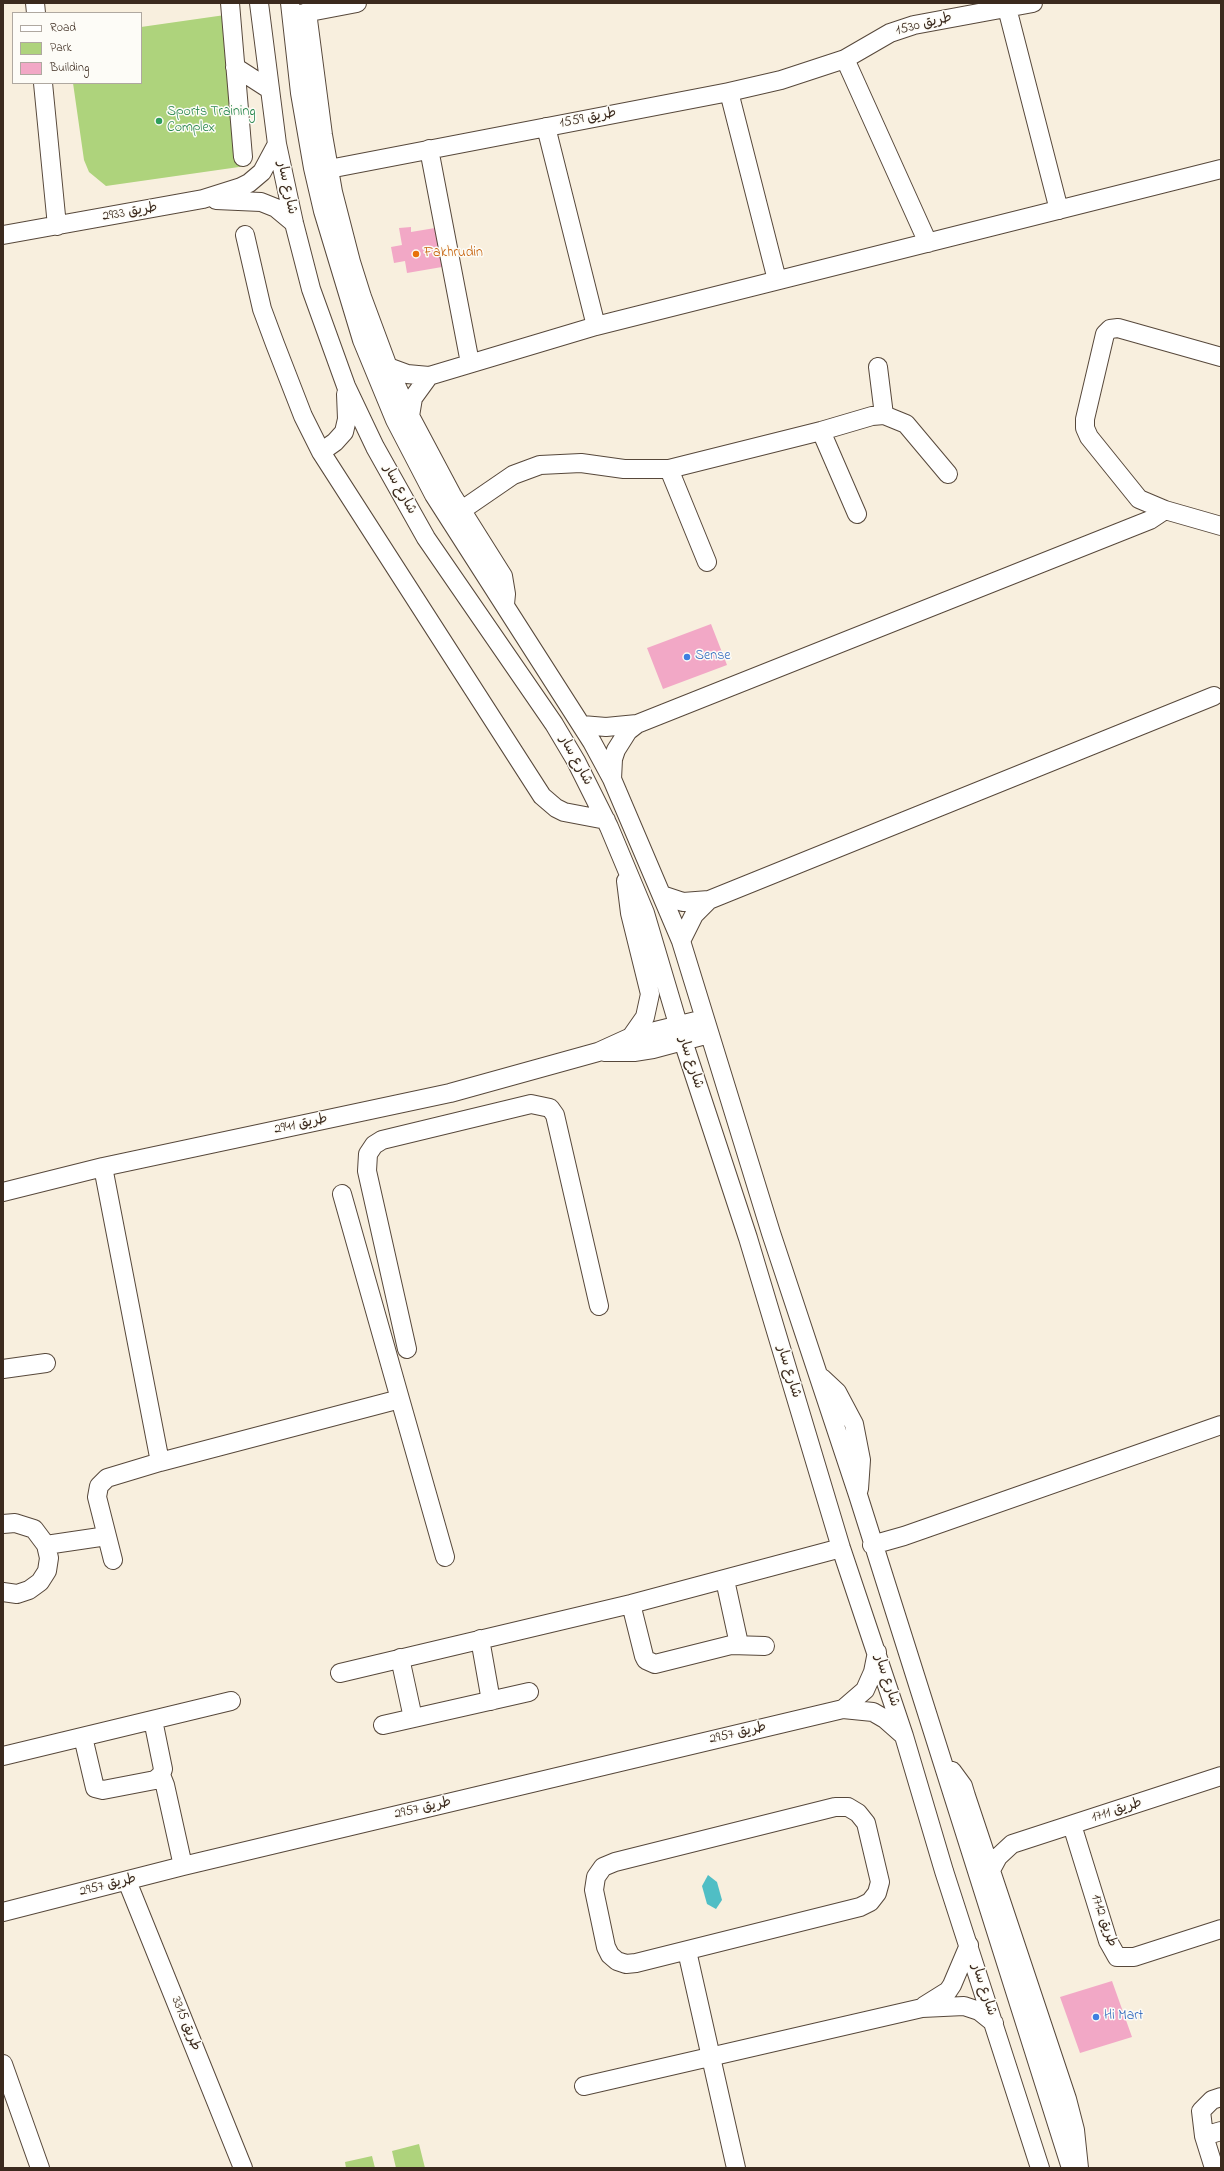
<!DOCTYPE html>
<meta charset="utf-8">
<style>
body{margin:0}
#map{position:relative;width:1224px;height:2171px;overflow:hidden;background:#f8efde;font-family:"Indie Flower",sans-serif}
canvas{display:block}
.frame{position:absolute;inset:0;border:4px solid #3b2a1e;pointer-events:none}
.legend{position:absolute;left:12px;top:12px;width:130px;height:72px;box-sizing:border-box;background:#fdfcf7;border:1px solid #afa8a0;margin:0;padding:5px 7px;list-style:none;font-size:12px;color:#3b2a1e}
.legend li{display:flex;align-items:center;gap:8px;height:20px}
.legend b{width:20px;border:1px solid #afa8a0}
</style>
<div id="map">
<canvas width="1224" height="2171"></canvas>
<div class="frame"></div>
<ul class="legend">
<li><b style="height:5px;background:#fff"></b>Road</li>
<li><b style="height:11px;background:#aed37c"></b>Park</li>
<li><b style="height:11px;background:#f2a8c6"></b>Building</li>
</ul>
</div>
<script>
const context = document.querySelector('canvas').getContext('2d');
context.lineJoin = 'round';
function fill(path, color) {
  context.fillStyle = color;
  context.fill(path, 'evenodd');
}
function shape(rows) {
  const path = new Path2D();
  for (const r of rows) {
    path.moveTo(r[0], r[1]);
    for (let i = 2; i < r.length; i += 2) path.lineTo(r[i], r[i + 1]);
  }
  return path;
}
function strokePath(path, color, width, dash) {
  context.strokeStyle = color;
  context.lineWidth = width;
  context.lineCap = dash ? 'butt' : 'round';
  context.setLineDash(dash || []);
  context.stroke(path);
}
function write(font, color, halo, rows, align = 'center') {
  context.font = font + ' "Indie Flower","Playpen Sans Arabic",sans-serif';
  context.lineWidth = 3;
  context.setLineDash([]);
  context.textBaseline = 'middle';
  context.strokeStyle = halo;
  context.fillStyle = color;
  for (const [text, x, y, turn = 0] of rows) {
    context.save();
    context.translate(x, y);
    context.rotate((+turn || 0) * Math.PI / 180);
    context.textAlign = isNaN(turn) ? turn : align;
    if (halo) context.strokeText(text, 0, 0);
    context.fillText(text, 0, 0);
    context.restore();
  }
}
const green = shape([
 [225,15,246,166,106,186,89,172,84,160,73,83,141,83,141,27],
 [419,2144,425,2168,396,2168,392,2151],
 [372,2156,375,2168,346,2168,345,2162]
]);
const water = shape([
 [708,1875,717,1882,722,1900,716,1909,707,1904,702,1886]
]);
const building = shape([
 [411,227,411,232,435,228,442,267,407,273,405,261,394,263,391,247,402,245,399,228],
 [711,624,727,665,663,689,647,648],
 [1112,1981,1132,2037,1080,2053,1060,1997]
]);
const minor = shape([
 [35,3,36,13],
 [230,3,243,157],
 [259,3,277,144,294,223,311,289,346,386,375,447,426,538,554,724,576,761,609,827,645,913,683,1041,748,1238,841,1548,904,1736,944,1871,1040,2168],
 [290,3,300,93,313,168,323,211,362,340,395,420,434,495,592,742,612,779,681,941,771,1233,858,1495,1071,2168],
 [1007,8,1059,210],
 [307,12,323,135,333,192,351,262,362,297,388,367,410,416,452,495,503,576,506,594,505,604],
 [294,15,357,3],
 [845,59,928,243],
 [235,67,269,89],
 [43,83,57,226],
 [729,92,777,280],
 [546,127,596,326],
 [429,149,470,363],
 [329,169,729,92,781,80,845,59,890,33,914,25,1033,3],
 [216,200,261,202,276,208,294,223],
 [3,235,203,199,241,187,249,183,262,172,277,144],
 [245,235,262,309,275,344,303,416,321,452,542,796,556,808,564,812,606,820],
 [1221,357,1118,328,1110,329,1105,334,1085,419,1085,428,1089,437,1139,499,1165,510,1221,526],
 [388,367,407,374,429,376,596,326,1221,169],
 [878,367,884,415],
 [410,416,413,398,429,376],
 [821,431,857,514],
 [321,452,335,442,344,432,347,419,346,394],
 [669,469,707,562],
 [462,510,513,475,540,465,581,463,624,469,669,469,821,431,872,416,884,415,906,424,948,474],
 [582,725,606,727,637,724,1150,520,1165,510],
 [612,779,613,759,616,750,628,731,637,724],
 [626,881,630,913,650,994,645,1017,631,1037],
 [662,895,683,902,709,900,1214,696],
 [681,941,694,915,709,900],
 [604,1052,634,1052,653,1049,709,1034],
 [103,1167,160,1462],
 [3,1192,103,1167,450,1093,598,1052,631,1037,704,1019],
 [407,1349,367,1171,368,1154,374,1145,382,1140,531,1104,550,1108,555,1115,599,1306],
 [3,1369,46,1363],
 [822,1378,837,1392,854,1424,861,1460,859,1489],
 [400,1399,445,1557],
 [3,1524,15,1523,34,1529,46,1545,49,1558,47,1571,40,1582,29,1590,17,1594,3,1592],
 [46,1545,107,1536],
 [872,1545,904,1536,1221,1425],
 [113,1560,97,1497,99,1486,107,1478,160,1462,400,1399,342,1194],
 [725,1580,739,1644],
 [631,1604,644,1656,646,1660,655,1664,731,1645,765,1646],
 [480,1639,491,1701],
 [400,1658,413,1718],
 [340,1673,631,1604,841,1548],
 [843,1709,865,1690,873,1672,877,1652],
 [383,1725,529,1692],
 [83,1737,95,1788,103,1790,155,1780,161,1775,163,1769,153,1720],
 [3,1756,231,1701],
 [952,1771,963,1786,966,1796,1067,2099,1075,2130,1079,2168],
 [161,1775,165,1785,183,1866],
 [835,1807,848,1807,858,1813,866,1823,880,1882,877,1893,870,1902,860,1907,636,1963,626,1964,617,1961,610,1955,606,1947,594,1890,596,1877,603,1867,615,1862,835,1807],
 [1072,1825,1108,1941,1117,1957,1134,1957,1221,1929],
 [991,1870,998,1857,1012,1844,1221,1776],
 [127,1881,243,2168],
 [3,1912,183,1866,843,1709,873,1712,885,1719,902,1734],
 [687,1951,736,2168],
 [924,2006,948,1991,952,1985,969,1945],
 [3,2064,40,2168],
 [584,2086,922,2008,964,2006,979,2011,994,2023],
 [1204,2136,1221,2131],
 [1214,2168,1204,2136,1201,2111,1212,2100,1221,2097]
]);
const markers = [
 [159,121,4,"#2e9e5b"],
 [416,254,4,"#e8710a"],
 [687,657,4,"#3f7fe0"],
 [1096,2017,4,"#3f7fe0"]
];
const streetNames = [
 ["طريق 1530",924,25,-14],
 ["طريق 1559",588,119,-11],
 ["شارع سار",286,188,78],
 ["طريق 2933",130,213,-10],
 ["شارع سار",399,490,61],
 ["شارع سار",575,761,61],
 ["شارع سار",690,1063,72],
 ["طريق 2941",301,1125,-12],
 ["شارع سار",788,1372,73],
 ["شارع سار",886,1681,72],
 ["طريق 2957",738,1734,-13],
 ["طريق 2957",423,1809,-13],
 ["طريق 1711",1117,1811,-18],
 ["طريق 2957",108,1886,-14],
 ["طريق 1712",1103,1921,71],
 ["شارع سار",983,1990,72],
 ["طريق 3315",185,2024,68]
];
const leisureNames = [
 ["Sports Training",167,113],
 ["Complex",167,129]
];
const foodNames = [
 ["Fakhrudin",424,254]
];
const shopNames = [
 ["Sense",695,657],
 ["Hi Mart",1104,2017]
];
fill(green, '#aed37c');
fill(water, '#50bec5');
fill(building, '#f2a8c6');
strokePath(minor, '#57483b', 20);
strokePath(minor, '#fff', 18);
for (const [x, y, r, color] of markers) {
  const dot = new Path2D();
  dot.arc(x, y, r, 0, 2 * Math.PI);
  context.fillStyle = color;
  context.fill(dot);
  strokePath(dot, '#fdfcf7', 1.5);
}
write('14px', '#3b2a1e', '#fdfcf7', streetNames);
write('14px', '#27864d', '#fdfcf7', leisureNames, 'left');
write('14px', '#c56008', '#fdfcf7', foodNames, 'left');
write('14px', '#366cbe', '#fdfcf7', shopNames, 'left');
</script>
